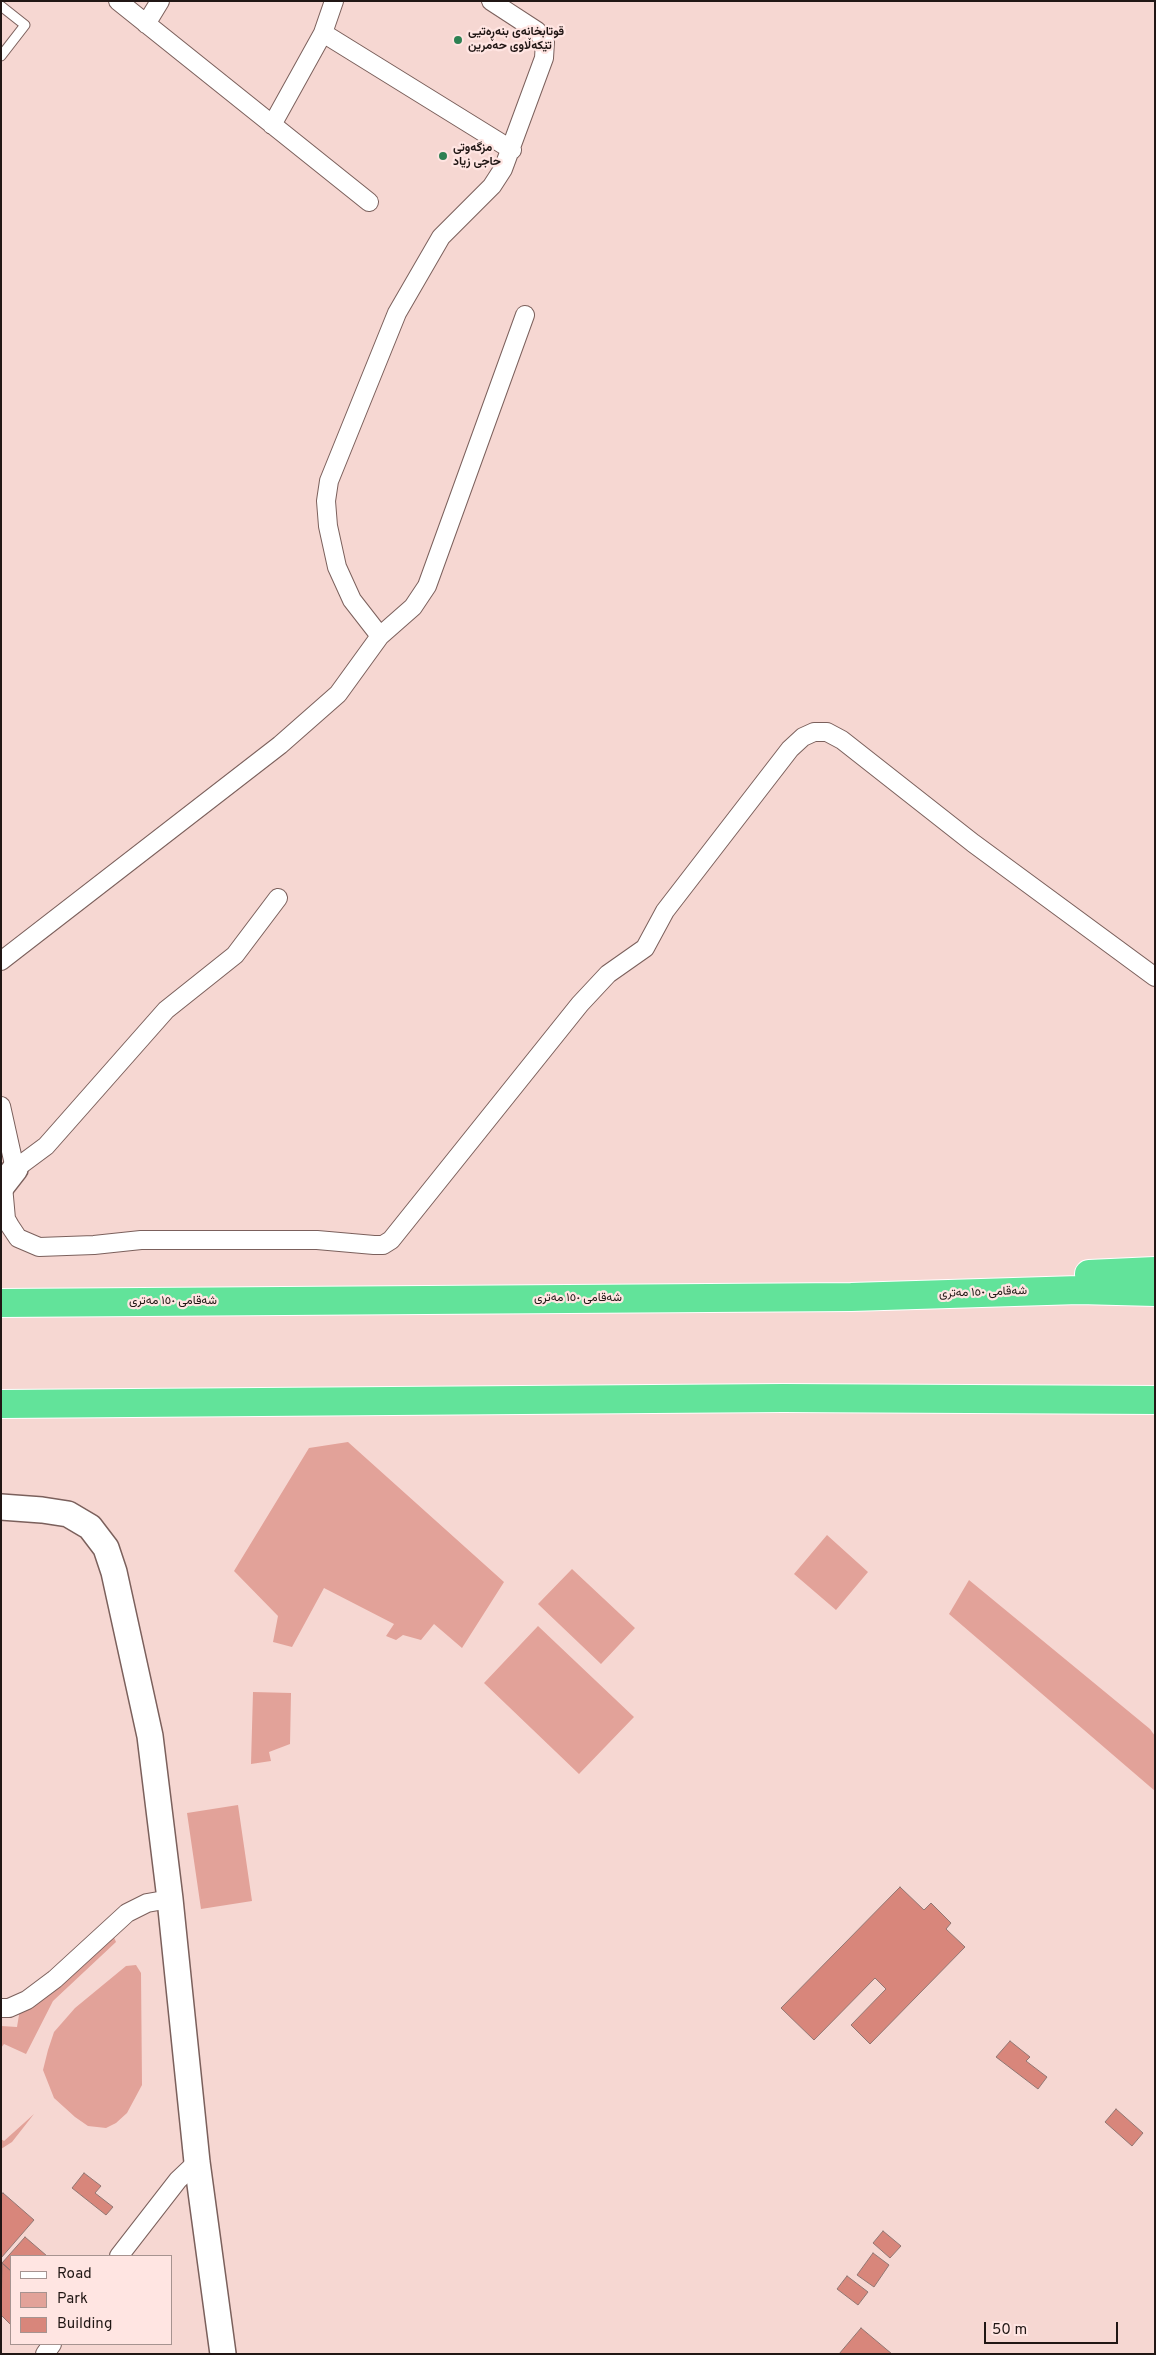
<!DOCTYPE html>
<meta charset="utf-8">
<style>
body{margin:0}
#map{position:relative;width:1156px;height:2355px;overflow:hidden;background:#f6d7d2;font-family:Overpass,sans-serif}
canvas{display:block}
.frame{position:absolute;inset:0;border:2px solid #211715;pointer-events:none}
.legend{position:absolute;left:10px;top:2255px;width:162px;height:90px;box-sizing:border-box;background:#ffe5e2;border:1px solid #a69390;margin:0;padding:6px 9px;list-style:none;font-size:15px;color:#211715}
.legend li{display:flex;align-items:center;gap:10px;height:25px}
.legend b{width:25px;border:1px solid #a69390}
.scale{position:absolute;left:984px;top:2322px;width:134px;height:22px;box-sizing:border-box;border:2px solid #211715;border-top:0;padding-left:6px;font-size:15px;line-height:18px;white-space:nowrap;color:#211715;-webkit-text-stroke:4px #ffe5e2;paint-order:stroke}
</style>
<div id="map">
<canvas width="1156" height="2355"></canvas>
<div class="frame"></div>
<ul class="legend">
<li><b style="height:6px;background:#fff"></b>Road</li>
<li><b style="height:14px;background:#e2a299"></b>Park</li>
<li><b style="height:14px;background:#d8867b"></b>Building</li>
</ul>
<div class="scale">50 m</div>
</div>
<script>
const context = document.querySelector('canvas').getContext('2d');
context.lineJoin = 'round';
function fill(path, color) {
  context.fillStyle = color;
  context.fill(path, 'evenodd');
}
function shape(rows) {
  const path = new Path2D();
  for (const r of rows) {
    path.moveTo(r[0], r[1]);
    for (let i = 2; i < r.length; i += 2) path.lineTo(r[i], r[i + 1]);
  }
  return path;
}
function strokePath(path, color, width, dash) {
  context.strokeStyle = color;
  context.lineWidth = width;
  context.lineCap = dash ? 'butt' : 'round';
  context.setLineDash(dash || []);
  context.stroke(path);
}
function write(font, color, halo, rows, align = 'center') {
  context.font = font + ' Overpass,Vazirmatn,sans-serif';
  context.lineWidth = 4.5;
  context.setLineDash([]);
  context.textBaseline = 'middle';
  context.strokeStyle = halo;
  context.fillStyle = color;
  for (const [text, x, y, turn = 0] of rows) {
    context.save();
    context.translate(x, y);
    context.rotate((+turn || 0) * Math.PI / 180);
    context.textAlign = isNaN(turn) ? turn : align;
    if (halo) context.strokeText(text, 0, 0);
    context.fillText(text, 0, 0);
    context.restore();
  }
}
const green = shape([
 [348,1442,504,1582,462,1648,434,1624,421,1640,403,1635,396,1640,386,1636,394,1624,324,1588,292,1647,273,1642,278,1616,234,1571,309,1448],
 [827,1535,868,1572,836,1610,794,1574],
 [572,1569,635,1628,601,1664,538,1604],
 [969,1580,1150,1729,1155,1736,1155,1791,949,1614],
 [538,1626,634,1717,579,1774,484,1683],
 [253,1692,291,1693,290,1744,269,1752,271,1761,251,1764],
 [238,1805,252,1901,201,1909,187,1813],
 [112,1933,116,1942,53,2001,26,2054,4,2044,1,2048,1,2026,17,2027,20,2009],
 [136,1965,141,1973,142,2085,127,2113,116,2123,106,2128,88,2126,75,2117,54,2098,43,2070,48,2050,54,2032,75,2008,126,1966],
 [34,2114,12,2142,1,2149,1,2139,4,2141]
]);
const building = shape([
 [900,1887,924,1910,931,1903,951,1923,946,1929,965,1947,870,2044,851,2025,886,1989,875,1978,814,2040,781,2008,900,1887],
 [1010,2041,1030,2057,1026,2061,1047,2077,1038,2089,996,2057,1010,2041],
 [1116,2109,1143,2133,1132,2146,1105,2122,1116,2109],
 [84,2173,101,2186,95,2193,113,2207,106,2215,72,2188,84,2173],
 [3,2193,34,2220,1,2258,1,2194,3,2193],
 [883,2231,901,2246,890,2258,873,2243,883,2231],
 [25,2237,47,2256,11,2256,11,2271,2,2263,25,2237],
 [873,2253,889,2265,874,2287,857,2275,873,2253],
 [2,2263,11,2271,11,2325,1,2315,2,2263],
 [847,2276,868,2292,858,2305,837,2289,847,2276],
 [861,2328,892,2354,839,2354,861,2328]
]);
const lane = shape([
 [1,6,25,25,1,56]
]);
const street = shape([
 [118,1,369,202],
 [146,24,160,1],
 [323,33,512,150],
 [272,125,323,33,334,1],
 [380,636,352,600,337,567,328,526,326,501,329,481,397,313,441,237,492,186,503,169,544,58,545,42,537,31,491,1],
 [1,961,280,745,338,694,380,636,413,607,427,586,525,315],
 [1,1106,15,1169,46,1146,166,1010,235,955,278,898],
 [3,1186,6,1219,10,1226,18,1238,39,1247,94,1245,141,1240,317,1240,374,1245,383,1245,391,1240,580,1004,608,974,645,948,665,911,790,749,803,737,814,732,827,732,842,740,973,843,1155,977],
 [1,2008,9,2008,27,2000,55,1979,127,1913,147,1903,170,1899],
 [119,2256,178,2180,197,2162],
 [45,2354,52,2344]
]);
const secondary = shape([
 [1,1187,15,1169],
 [1,1507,42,1510,68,1514,90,1527,106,1548,114,1572,150,1736,170,1899,197,2162,223,2354]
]);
const highway = shape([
 [1089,1274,1155,1271],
 [1,1303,851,1297,1079,1290,1155,1292],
 [1,1404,783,1398,1155,1400]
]);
const markers = [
 [458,40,5,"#2d8052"],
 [443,156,5,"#2d8052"]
];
const poiNames = [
 ["قوتابخانەی بنەڕەتیی",468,33],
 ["تێکەڵاوی حەمرین",468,47],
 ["مزگەوتی",453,149],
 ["حاجی زیاد",453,163]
];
const streetNames = [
 ["شەقامی ١٥٠ مەتری",983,1293,-2],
 ["شەقامی ١٥٠ مەتری",578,1299],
 ["شەقامی ١٥٠ مەتری",173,1302]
];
fill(green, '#e2a299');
fill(building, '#d8867b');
strokePath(building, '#917672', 1);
strokePath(lane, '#7b605c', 11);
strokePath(street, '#7b605c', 20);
strokePath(secondary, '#7b605c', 28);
strokePath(highway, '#fff', 30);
strokePath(lane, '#fff', 9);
strokePath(street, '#fff', 18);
strokePath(secondary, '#fff', 25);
strokePath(highway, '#62e39a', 28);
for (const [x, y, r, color] of markers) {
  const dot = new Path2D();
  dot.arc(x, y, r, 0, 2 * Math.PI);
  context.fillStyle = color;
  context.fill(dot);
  strokePath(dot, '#ffe5e2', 2);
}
write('bold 12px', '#211715', '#ffe5e2', poiNames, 'left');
write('12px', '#211715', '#ffe5e2', streetNames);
</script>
